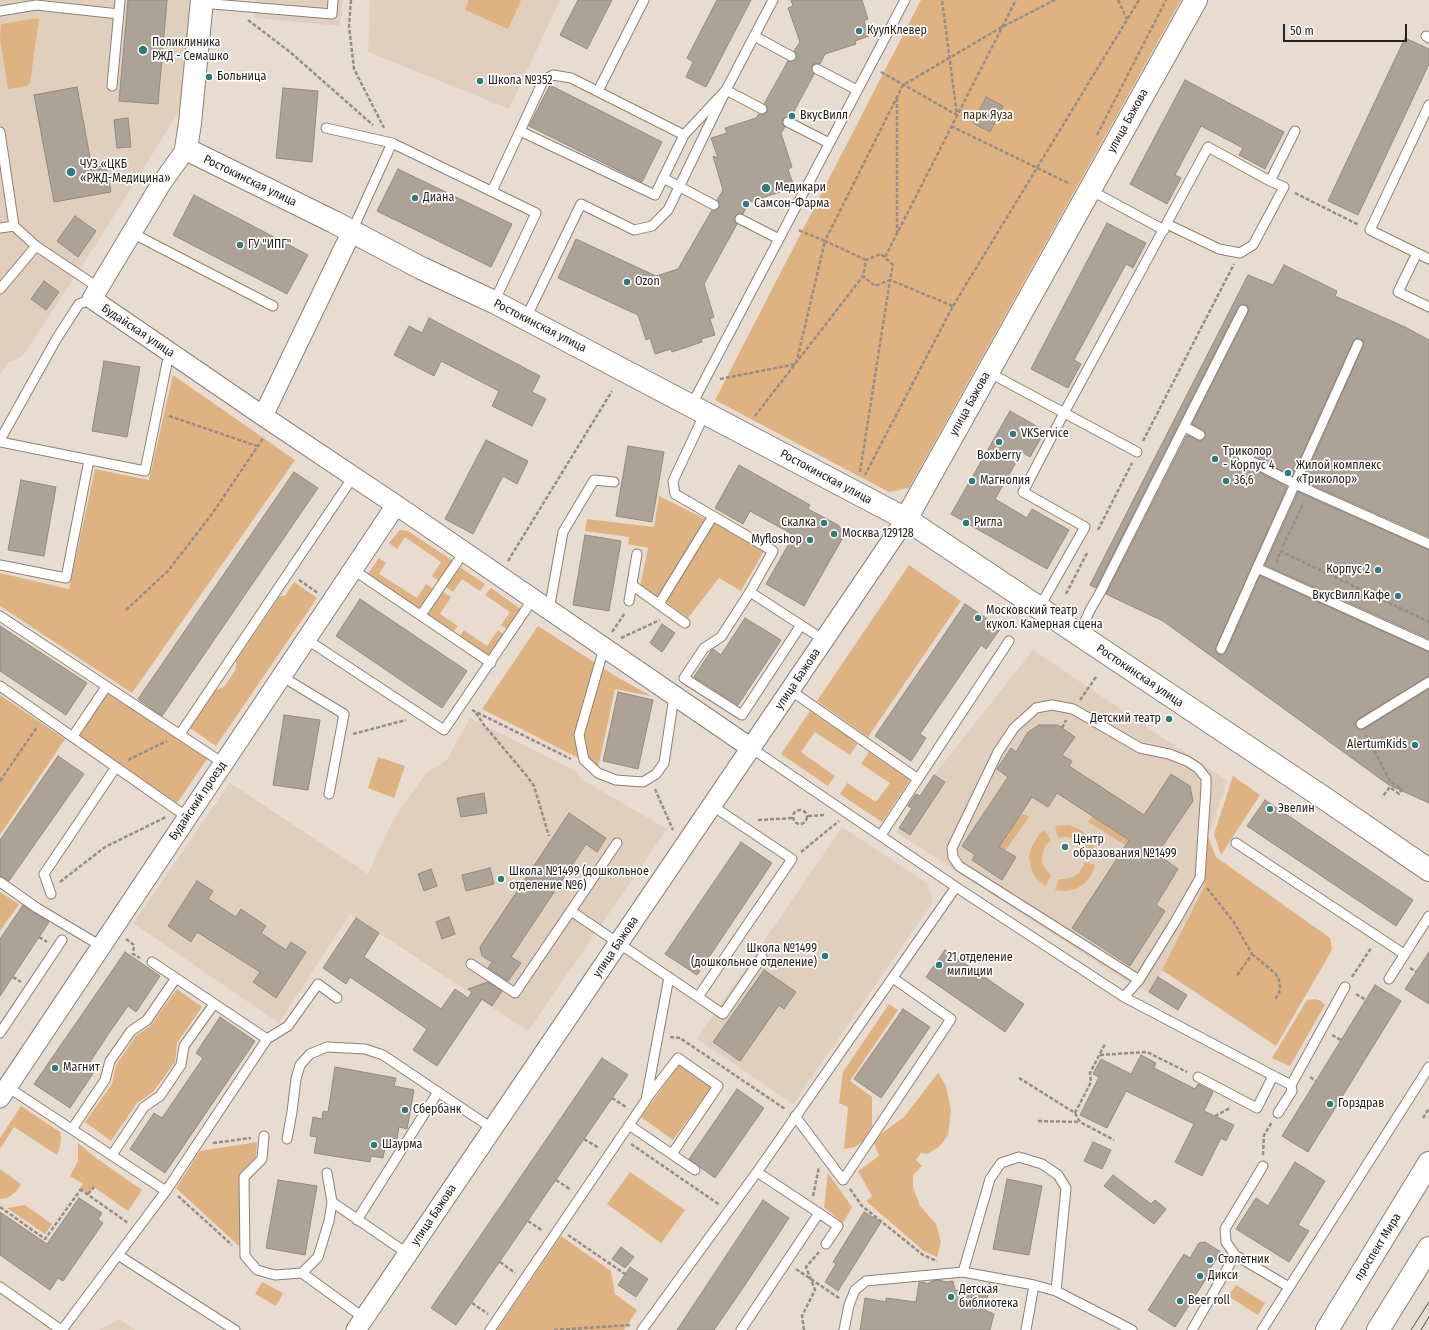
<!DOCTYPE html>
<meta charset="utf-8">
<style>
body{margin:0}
#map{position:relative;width:1429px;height:1330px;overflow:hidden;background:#e8dcd0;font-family:"Fira Sans Condensed",sans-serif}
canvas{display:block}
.scale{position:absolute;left:1283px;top:24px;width:124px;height:18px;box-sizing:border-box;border:2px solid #27221e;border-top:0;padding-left:5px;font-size:12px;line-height:14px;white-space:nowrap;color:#27221e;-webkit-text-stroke:3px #fff;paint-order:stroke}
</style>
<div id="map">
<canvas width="1429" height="1330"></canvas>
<div class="scale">50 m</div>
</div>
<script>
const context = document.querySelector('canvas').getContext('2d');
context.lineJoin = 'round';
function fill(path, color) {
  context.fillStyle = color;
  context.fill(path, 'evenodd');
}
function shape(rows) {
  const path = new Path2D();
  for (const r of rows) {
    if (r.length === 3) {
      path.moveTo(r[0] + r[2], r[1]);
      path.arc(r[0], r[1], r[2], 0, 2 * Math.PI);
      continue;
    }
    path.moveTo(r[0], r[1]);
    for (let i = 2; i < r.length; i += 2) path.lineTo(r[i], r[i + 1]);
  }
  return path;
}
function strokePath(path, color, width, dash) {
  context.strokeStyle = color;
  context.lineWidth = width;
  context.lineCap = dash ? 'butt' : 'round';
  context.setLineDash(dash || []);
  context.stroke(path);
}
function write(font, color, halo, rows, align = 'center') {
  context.font = font + ' "Fira Sans Condensed",sans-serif';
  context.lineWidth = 3.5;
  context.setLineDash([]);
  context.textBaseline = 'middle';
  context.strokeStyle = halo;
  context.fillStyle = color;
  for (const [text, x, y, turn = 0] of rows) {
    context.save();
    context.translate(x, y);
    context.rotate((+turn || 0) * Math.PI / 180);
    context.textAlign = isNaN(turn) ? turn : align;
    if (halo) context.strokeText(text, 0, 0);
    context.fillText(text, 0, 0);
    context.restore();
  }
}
const built = shape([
 [0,0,192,0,181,108,102,235,22,357,9,362,0,374],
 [256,0,343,0,340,26,255,18],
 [370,0,560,0,509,109,368,52],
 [1033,650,1227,781,1208,837,1215,857,1330,938,1332,950,1276,1046,1163,970,1149,992,1135,986,1116,975,896,832,899,828,910,835,945,782,934,775],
 [470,718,575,771,581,779,667,829,528,1031,350,914,279,1023,133,923,230,783,368,874,393,820,426,773,446,761],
 [842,827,928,884,933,902,793,1104,697,1039],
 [119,1319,135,1330,99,1330]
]);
const green = shape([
 [469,0,521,0,508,29,465,10],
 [921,0,1181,0,909,488,889,492,715,400],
 [39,18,30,83,27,86,8,89,0,38,1,24],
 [173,375,295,460,132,693,0,606,0,573,69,589,95,469,149,480],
 [659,496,705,519,658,597,640,587,648,548,628,544,629,537,585,531,587,519,654,527],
 [715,522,764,551,741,591,719,578,688,618,666,602],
 [400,530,408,531,453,561,439,581,432,576,441,562,405,537,397,549,389,543],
 [379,558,386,563,379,574,417,598,426,584,434,589,420,610,367,575],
 [909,565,961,601,868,737,817,701],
 [458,566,485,584,480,591,462,579,453,592,445,586],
 [294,582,317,598,216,746,190,728,216,690,224,687,236,669,236,661,280,596,285,596],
 [491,588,522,610,508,630,501,625,510,612,485,595],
 [441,591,451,597,440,614,458,626,453,632,426,615],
 [538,626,617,677,651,696,615,689,598,768,482,709],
 [464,630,487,646,498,630,505,635,490,658,459,637],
 [107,692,207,759,177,803,78,736],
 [0,695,65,739,0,835],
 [810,711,858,743,850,755,815,732,801,752,835,776,828,786,781,754],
 [869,752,910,780,882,822,840,794,847,783,876,802,890,783,861,764],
 [378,757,405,766,394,798,368,788],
 [1233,776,1260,795,1221,855,1214,834],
 [1022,813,1029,817,1005,851,999,846],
 [1092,816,1129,840,1125,845,1088,822],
 [1069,825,1079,829,1087,835,1093,844,1095,852,1085,854,1082,847,1078,842,1071,838,1065,837,1058,838,1055,826],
 [1044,830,1051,840,1046,845,1043,852,1042,859,1043,865,1051,876,1045,886,1036,878,1031,868,1029,857,1032,846,1038,836],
 [1208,837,1216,857,1330,938,1332,950,1276,1046,1162,970,1204,887],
 [1085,862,1095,865,1092,874,1085,883,1076,889,1066,891,1055,890,1059,879,1066,879,1073,877,1079,873],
 [0,892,19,904,0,931],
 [177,989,202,1007,177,1043,175,1062,153,1092,137,1103,111,1141,85,1122,112,1084,116,1065,136,1036,151,1025],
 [1315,999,1321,1001,1325,1005,1290,1066,1272,1058,1307,1000],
 [889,1004,898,1010,850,1081,872,1097,872,1126,863,1141,855,1147,844,1149,848,1107,839,1103,843,1072],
 [679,1065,711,1088,673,1140,641,1117],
 [938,1073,946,1086,951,1110,948,1135,939,1147,927,1154,921,1153,916,1160,922,1166,913,1175,913,1187,920,1206,936,1224,941,1242,937,1257,924,1251,866,1201,872,1196,858,1171,879,1156,874,1143,882,1133,904,1117],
 [21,1106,60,1132,61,1138,60,1147,57,1155,14,1127,0,1149,0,1138],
 [257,1142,256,1157,239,1174,240,1247,176,1188,200,1151],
 [78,1143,96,1158,142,1190,128,1211,94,1187,88,1194,80,1188,83,1184,70,1176,78,1161],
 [0,1169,21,1184,16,1192,7,1198,0,1199],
 [630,1172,685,1210,661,1243,607,1204],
 [828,1173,852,1207,843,1223,824,1207],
 [25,1205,52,1224,45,1234,7,1208],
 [561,1236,611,1271,615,1294,637,1310,624,1330,497,1330],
 [262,1282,283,1293,276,1306,255,1294],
 [1236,1285,1265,1303,1258,1315,1228,1296]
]);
const building = shape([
 [128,0,167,0,158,104,119,101,128,0],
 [578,0,612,0,587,49,560,35,578,0],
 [717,0,751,0,706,87,686,77,693,62,687,58,717,0],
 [791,0,862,0,868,19,864,21,869,36,855,41,856,44,825,54,820,64,813,64,811,70,814,74,791,117,787,116,783,119,782,123,785,127,781,133,792,167,788,169,793,184,779,189,780,192,749,202,743,214,739,213,735,216,734,220,737,224,704,284,714,317,710,319,715,335,701,339,702,342,672,352,671,349,655,354,650,338,646,340,638,315,558,278,576,239,656,276,678,269,712,210,717,210,719,207,720,204,717,200,723,190,713,156,718,158,711,138,727,133,725,128,756,118,759,114,762,115,766,114,768,108,764,104,788,61,794,61,796,58,796,53,794,51,800,42,788,8,793,6,791,0],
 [1405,38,1429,49,1429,64,1358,215,1328,201,1405,38],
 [1185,80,1284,132,1265,169,1239,155,1243,148,1201,126,1175,175,1181,178,1167,204,1130,184,1185,80],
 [550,85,662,142,642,182,529,126,550,85],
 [77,87,92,168,106,165,111,192,54,202,34,95,77,87],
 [283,88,318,91,312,162,276,158,283,88],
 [986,97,1003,106,990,132,973,123,986,97],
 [128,118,131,147,117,148,114,120,128,118],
 [398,169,512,224,491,267,377,211,398,169],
 [194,195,308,255,287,294,173,235,194,195],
 [75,216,96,231,78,257,57,241,75,216],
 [1107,223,1146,243,1133,268,1126,264,1074,360,1081,364,1068,388,1031,369,1107,223],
 [1284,265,1337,291,1335,296,1405,327,1429,340,1429,537,1303,481,1363,346,1363,340,1357,338,1353,342,1292,476,1245,452,1240,452,1238,455,1238,460,1240,462,1287,487,1216,647,1215,650,1218,654,1221,655,1226,652,1260,576,1429,652,1429,676,1358,719,1355,724,1358,729,1364,729,1429,689,1429,803,1389,785,1163,621,1106,594,1187,435,1200,441,1205,437,1205,432,1192,424,1248,313,1249,309,1246,305,1242,304,1238,307,1096,588,1090,585,1248,275,1273,285,1284,265],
 [44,281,59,292,46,310,31,299,44,281],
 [429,318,540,376,532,392,546,399,532,426,492,406,499,391,441,361,434,376,394,355,409,326,422,333,429,318],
 [104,361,140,367,127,437,92,431,104,361],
 [1010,411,1045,431,1030,457,1022,452,995,499,1027,518,1032,509,1069,530,1047,569,951,514,1010,411],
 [486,440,528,461,517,484,503,476,473,534,445,519,486,440],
 [628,446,664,452,652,522,616,516,628,446],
 [739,465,810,505,808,509,838,525,841,529,843,535,841,541,804,606,766,584,794,535,750,511,743,524,715,508,739,465],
 [294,472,318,488,162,716,138,699,294,472],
 [21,480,56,487,44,556,8,550,21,480],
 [1298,492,1429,550,1429,639,1265,565,1298,492],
 [585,535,621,541,609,611,573,605,585,535],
 [360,599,467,671,442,708,336,636,360,599],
 [965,604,1001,628,986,649,981,645,920,734,926,738,911,761,875,736,965,604],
 [745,618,781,640,738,705,694,677,711,651,713,649,721,655,745,618],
 [662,624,675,633,662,652,650,643,662,624],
 [0,626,87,683,66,715,0,671,0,626],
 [618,692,653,700,638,769,603,761,618,692],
 [284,715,320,720,308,790,273,785,284,715],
 [1039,725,1058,725,1075,737,1062,755,1072,761,1069,766,1144,815,1171,774,1190,786,1193,801,1157,854,1178,869,1156,905,1165,911,1130,966,1072,928,1129,840,1057,793,1048,807,1032,797,999,847,1016,857,1002,880,972,860,975,855,962,846,1008,777,997,769,1011,748,1016,752,1028,732,1039,725],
 [58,756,84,774,9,881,0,876,0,840,58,756],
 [934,775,945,782,910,835,899,828,912,808,908,806,916,794,920,796,934,775],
 [484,793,487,813,461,817,457,798,484,793],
 [1265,800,1413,900,1396,926,1247,826,1265,800],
 [569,813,606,838,597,852,586,844,511,957,521,963,508,981,488,968,492,962,482,956,480,947,569,813],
 [741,842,772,863,697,975,665,954,741,842],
 [490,868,494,884,466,891,462,875,490,868],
 [431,869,437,886,424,891,418,874,431,869],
 [197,881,213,891,208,899,236,917,241,909,266,926,261,933,286,950,291,942,306,952,276,998,253,982,260,972,197,932,191,942,168,926,197,881],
 [23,905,49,922,0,996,0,939,23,905],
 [449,917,455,934,442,939,436,922,449,917],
 [356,918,379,933,364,957,441,1009,455,989,468,998,472,992,468,989,488,982,502,991,492,1006,482,999,437,1066,413,1050,427,1029,350,977,346,984,323,968,356,918],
 [945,950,1024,1004,1005,1032,926,977,945,950],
 [125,952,160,976,136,1012,128,1006,107,1036,87,1067,94,1072,70,1108,34,1084,125,952],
 [1429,952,1429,1004,1405,989,1429,952],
 [764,970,796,992,784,1009,779,1005,740,1061,713,1042,764,970],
 [1158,977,1187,995,1178,1010,1149,992,1158,977],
 [1375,985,1401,1001,1308,1152,1282,1136,1375,985],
 [903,1009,930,1027,881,1098,854,1079,903,1009],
 [220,1017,255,1041,165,1173,130,1149,154,1113,162,1118,203,1058,196,1053,220,1017],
 [1141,1055,1156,1063,1154,1068,1195,1089,1198,1084,1213,1092,1204,1111,1234,1125,1226,1141,1221,1138,1202,1176,1175,1162,1194,1124,1126,1091,1107,1128,1080,1115,1099,1077,1093,1074,1101,1059,1131,1074,1141,1055],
 [602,1058,628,1075,456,1325,431,1308,602,1058],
 [335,1067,396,1078,394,1086,414,1090,407,1129,399,1127,396,1145,386,1143,383,1158,371,1156,370,1162,314,1153,317,1137,310,1136,313,1117,322,1119,323,1111,328,1112,335,1067],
 [737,1089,764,1108,715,1178,689,1159,737,1089],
 [1093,1142,1111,1150,1102,1169,1084,1161,1093,1142],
 [1295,1162,1325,1181,1298,1225,1309,1231,1289,1262,1236,1229,1256,1198,1268,1206,1295,1162],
 [1113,1175,1151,1204,1155,1200,1166,1209,1154,1224,1104,1186,1113,1175],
 [1007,1179,1042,1186,1029,1255,993,1249,1007,1179],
 [278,1180,317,1186,305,1255,266,1248,278,1180],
 [79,1198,102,1213,98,1219,103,1223,63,1281,58,1278,50,1290,0,1255,0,1212,47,1244,79,1198],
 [763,1200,789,1218,745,1285,714,1330,677,1330,763,1200],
 [864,1212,881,1222,838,1291,825,1282,836,1264,833,1262,864,1212],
 [1205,1242,1221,1252,1209,1270,1211,1271,1175,1327,1148,1310,1184,1254,1190,1258,1199,1243,1205,1242],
 [621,1247,634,1257,625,1268,612,1259,621,1247],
 [630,1267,648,1279,636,1297,618,1285,630,1267],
 [939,1280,946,1282,953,1281,955,1290,977,1293,990,1283,985,1310,994,1314,990,1330,860,1330,865,1298,886,1302,886,1298,916,1302,919,1282,924,1282,927,1284,932,1281,939,1280]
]);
const path = shape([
 [351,0,349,26,354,69,384,128],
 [1118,0,1127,19],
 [248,20,290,52,373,125],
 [881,72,957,115,942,0],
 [897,98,897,233],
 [951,126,1070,184],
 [1097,135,1166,0],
 [1295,193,1359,225],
 [885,257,1016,0],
 [866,260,825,241,903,85,1002,27,1055,0],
 [953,306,1139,0],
 [720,379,796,364,825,241,798,230],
 [169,416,257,446],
 [755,416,863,276,866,260,881,254,893,265,890,280,875,286,863,276],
 [1143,441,1234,264],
 [860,472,890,280,953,306,865,475],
 [1098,530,1132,463],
 [1283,546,1304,502],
 [1280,551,1429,622],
 [508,561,612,391],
 [1276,563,1280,552],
 [299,580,318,593],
 [1066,594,1087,553],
 [126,610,168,571,212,514,264,437],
 [612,632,625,613],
 [621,638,660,620],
 [1080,700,1096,677],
 [472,710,571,759],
 [476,713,484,725,526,775,534,786,549,836],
 [1062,728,1066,720],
 [353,734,406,720],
 [1366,735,1390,781,1402,789,1399,794,1390,787,1382,797],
 [128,760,167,741],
 [0,781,37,727],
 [655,789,673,830],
 [800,817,7],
 [808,816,826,815],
 [758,820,793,818],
 [801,852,839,821],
 [60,882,105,847,166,817],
 [1207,888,1233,921,1252,954,1236,977],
 [39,937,47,942],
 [126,939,134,945,133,954,140,958],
 [1252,954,1276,974,1279,980,1280,987,1279,994,1275,999],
 [1410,968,1417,972],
 [13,977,21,982],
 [1352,977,1371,948],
 [1356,994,1366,1000],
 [1332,1035,1341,1040],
 [670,1037,680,1038,785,1109],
 [1100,1055,1147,1052,1187,1072],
 [1310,1077,1316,1081],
 [1019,1078,1075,1113,1091,1082,1090,1073,1105,1044],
 [612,1098,626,1107],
 [1075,1113,1080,1122,1114,1140],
 [1215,1116,1230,1108],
 [1423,1118,1429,1108],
 [1038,1121,1080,1122],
 [584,1139,599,1148],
 [213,1143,251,1138],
 [631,1144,720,1205],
 [1263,1155,1264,1135,1272,1122],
 [556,1180,571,1190],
 [80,1189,128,1223],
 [850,1189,862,1206,923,1255,937,1261],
 [88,1194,94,1187],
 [178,1196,232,1245],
 [813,1196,819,1167],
 [0,1207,45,1239,81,1189],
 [528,1221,543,1231],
 [568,1235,625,1274],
 [500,1262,515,1273],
 [796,1269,839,1298],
 [472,1303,488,1314],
 [554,1330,631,1325],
 [804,1330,802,1316,815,1290,806,1267,819,1252]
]);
const service = shape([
 [201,3,332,14,333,0],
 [0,11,36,5,119,14],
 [754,36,791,56],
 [1426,36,1429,38],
 [817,69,857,90],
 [112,86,120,0],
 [598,91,644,0],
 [1429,105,1370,230,1429,259],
 [788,122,829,143],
 [326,128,392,143],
 [0,132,14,226,36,246,99,288],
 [684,135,571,78,553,75,543,81,520,131,655,195,684,135,726,90,762,109],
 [663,178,714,205],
 [1090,190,1164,230],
 [492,191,520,131],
 [740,219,779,239],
 [1167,224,1219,249,1240,253,1253,245,1284,187,1270,181],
 [0,228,14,226],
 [352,231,392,143,536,213,494,302],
 [132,233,273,306],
 [1417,253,1398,292,1429,307],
 [0,289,36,246],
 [526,318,581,204,634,230,652,226,668,210,726,90,773,0],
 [1358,344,1257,568,1429,646],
 [988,372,1137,452],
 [691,406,905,0],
 [705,413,673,481,675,494,773,551,750,592,824,640],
 [1185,427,1200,435],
 [0,440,57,338,79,304,92,299],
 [0,442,145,471,167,363,173,355],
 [1243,457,1295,484,1429,544],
 [0,565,66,578,89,460],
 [352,569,491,663],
 [632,585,685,623],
 [750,592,721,637,704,648,684,678,742,715,801,625],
 [629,601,637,554],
 [659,604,713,516],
 [1039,608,1085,527,1023,492,1064,413,1208,147,1270,181,1295,131],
 [549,610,563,532,594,480,614,482],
 [421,615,464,552],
 [0,616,223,763],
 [1079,635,1090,610,1101,591,1243,310],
 [306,639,444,730,533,599],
 [604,648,579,735,584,760,598,773,616,780,643,782,656,774,664,763,674,696],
 [1221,649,1257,568],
 [281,676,344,714,329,794],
 [0,686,187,817],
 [790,690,918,779],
 [1361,724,1429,682],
 [180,734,353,477],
 [73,736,106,687],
 [751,748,956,887,1124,997,1291,1085],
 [881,835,1009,641],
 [1236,843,1404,954],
 [0,882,37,908,101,946],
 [51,894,44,874,116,767],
 [571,911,698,997,792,859,711,805],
 [152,962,267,1039],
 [471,964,515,993,617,843],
 [1389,979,1429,916],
 [698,997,723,1014,762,957],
 [1124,997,1139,980,1175,922,1200,878,1206,788,1206,778,1198,768,1187,761,1169,754,1140,748,1073,709,1052,705,1036,708,1014,728,998,752,952,848,953,857,959,866,1139,980],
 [0,1033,62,940],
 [1198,1077,1257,1108,1273,1076],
 [6,1086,166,1191],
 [647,1098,678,1058,718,1086,672,1154],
 [1278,1113,1292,1091,1291,1085,1345,987],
 [795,1116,843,1180,951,1019,893,978],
 [629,1125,695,1170],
 [72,1129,105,1080,110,1061,131,1031,147,1020,176,978],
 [264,1136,262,1159,244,1177,245,1256,257,1270,275,1275,302,1273,364,1318],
 [287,1139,292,1112,296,1079,300,1065,310,1054,327,1047,365,1049,383,1055,493,1129],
 [112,1155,144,1107,160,1096,181,1065,184,1046,214,1004],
 [1263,1166,1225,1229,1226,1242,1235,1255,1289,1287],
 [332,1202,408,1254],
 [819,1213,838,1226,826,1244],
 [357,1220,438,1092],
 [118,1255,235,1330],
 [963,1272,1034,1285,1056,1291,1132,1330],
 [302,1273,318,1257,329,1221,332,1202,327,1173],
 [0,1287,61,1330],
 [62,1330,166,1191,267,1039,288,1026,318,984,337,998],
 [490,1330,646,1100,669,977],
 [642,1330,757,1172,956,887],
 [741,1330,819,1213,757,1172],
 [844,1330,849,1305,855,1290,866,1281,963,1272,990,1179,1001,1163,1019,1157,1042,1164,1058,1175,1066,1188,1056,1291],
 [1026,1330,1034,1285],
 [1192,1330,1235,1255],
 [1262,1330,1429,1067]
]);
const minor = shape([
 [186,149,161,184,92,299,263,416,396,505,751,748],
 [263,416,352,231],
 [0,1098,396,505],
 [356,1330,906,519]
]);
const tertiary = shape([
 [202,0,190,123,186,149,334,222,421,268,494,302,906,519,1327,800,1429,870],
 [906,519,1196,0]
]);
const primary = shape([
 [1327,1330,1429,1163],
 [1378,1330,1429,1248]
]);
const tram = shape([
 [1411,1330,1429,1302],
 [1421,1330,1429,1317]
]);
const markers = [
 [859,31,4,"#317a7d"],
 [143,50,5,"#317a7d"],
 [209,77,4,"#317a7d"],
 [480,81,4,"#317a7d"],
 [792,116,4,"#317a7d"],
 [71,172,5,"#317a7d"],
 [766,188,5,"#317a7d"],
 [415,198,4,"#317a7d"],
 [746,204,4,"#317a7d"],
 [240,245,4,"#317a7d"],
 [627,282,4,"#317a7d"],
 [1013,434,4,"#317a7d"],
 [999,442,4,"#317a7d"],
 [1215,459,4,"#317a7d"],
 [1288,473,4,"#317a7d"],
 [972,481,4,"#317a7d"],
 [1226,481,4,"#317a7d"],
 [824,523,4,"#317a7d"],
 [966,523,4,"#317a7d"],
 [834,534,4,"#317a7d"],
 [810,540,4,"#317a7d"],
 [1378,570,4,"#317a7d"],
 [1398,596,4,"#317a7d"],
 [978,618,4,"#317a7d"],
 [1169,719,4,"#317a7d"],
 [1415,745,4,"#317a7d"],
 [1270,809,4,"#317a7d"],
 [1065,847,4,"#317a7d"],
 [501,879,4,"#317a7d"],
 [825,956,4,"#317a7d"],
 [939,965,4,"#317a7d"],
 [55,1068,4,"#317a7d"],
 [1330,1104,4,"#317a7d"],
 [405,1110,4,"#317a7d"],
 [374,1145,4,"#317a7d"],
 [1210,1260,4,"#317a7d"],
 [1200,1276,4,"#317a7d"],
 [951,1297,4,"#317a7d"],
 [1180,1301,4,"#317a7d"]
];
const poiNames = [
 ["КуулКлевер",867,31],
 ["Поликлиника",152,43],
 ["РЖД - Семашко",152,57],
 ["Больница",217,77],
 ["Школа №352",488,81],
 ["ВкусВилл",800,116],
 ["ЧУЗ «ЦКБ",80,165],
 ["«РЖД-Медицина»",80,179],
 ["Медикари",775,188],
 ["Диана",423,198],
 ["Самсон-Фарма",754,204],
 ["ГУ \"ИПГ\"",248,245],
 ["Ozon",635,282],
 ["VKService",1021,434],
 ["Триколор",1223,452],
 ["- Корпус 4",1223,466],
 ["Boxberry",999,456,"center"],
 ["Жилой комплекс",1296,466],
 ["«Триколор»",1296,480],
 ["Магнолия",980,481],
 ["36,6",1234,481],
 ["Скалка",816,523,"right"],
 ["Ригла",974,523],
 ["Москва 129128",842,534],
 ["Myfloshop",802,540,"right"],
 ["Корпус 2",1370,570,"right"],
 ["ВкусВилл Кафе",1390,596,"right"],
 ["Московский театр",986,611],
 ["кукол. Камерная сцена",986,625],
 ["Детский театр",1161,719,"right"],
 ["AlertumKids",1407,745,"right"],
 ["Эвелин",1278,809],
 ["Центр",1073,840],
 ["образования №1499",1073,854],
 ["Школа №1499 (дошкольное",509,872],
 ["отделение №6)",509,886],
 ["Школа №1499",817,949,"right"],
 ["(дошкольное отделение)",817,963,"right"],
 ["21 отделение",947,958],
 ["милиции",947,972],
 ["Магнит",63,1068],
 ["Горздрав",1338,1104],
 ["Сбербанк",413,1110],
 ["Шаурма",382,1145],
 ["Столетник",1218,1260],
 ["Дикси",1208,1276],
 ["Детская",959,1290],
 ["библиотека",959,1304],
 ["Beer roll",1188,1301]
];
const parkNames = [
 ["парк Яуза",988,116]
];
const streetNames = [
 ["улица Бажова",1128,121,-61],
 ["Ростокинская улица",250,181,26],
 ["Ростокинская улица",540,326,27],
 ["Будайская улица",138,331,34],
 ["улица Бажова",970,404,-61],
 ["Ростокинская улица",826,477,28],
 ["Ростокинская улица",1140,676,34],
 ["улица Бажова",798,679,-56],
 ["Будайский проезд",198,801,-56],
 ["улица Бажова",616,947,-56],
 ["улица Бажова",434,1215,-56],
 ["проспект Мира",1378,1247,-58]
];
fill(built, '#e0cfbd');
fill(green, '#dfb282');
fill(building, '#ada296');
strokePath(building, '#958a7f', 1);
strokePath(service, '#8c8176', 11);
strokePath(minor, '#8c8176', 21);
strokePath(tertiary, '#8c8176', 24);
strokePath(primary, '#8c8176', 24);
strokePath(path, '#968d85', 2.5, [4, 2]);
strokePath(service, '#fff', 9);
strokePath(minor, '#fff', 19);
strokePath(tertiary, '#fff', 22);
strokePath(primary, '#fff', 22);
strokePath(tram, '#554e48', 1);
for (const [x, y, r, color] of markers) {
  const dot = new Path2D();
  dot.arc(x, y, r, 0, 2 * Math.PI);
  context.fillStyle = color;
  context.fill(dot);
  strokePath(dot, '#fff', 1.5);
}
write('12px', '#27221e', '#fff', poiNames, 'left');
write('12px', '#422a0e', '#fff', parkNames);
write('12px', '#27221e', '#fff', streetNames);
</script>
